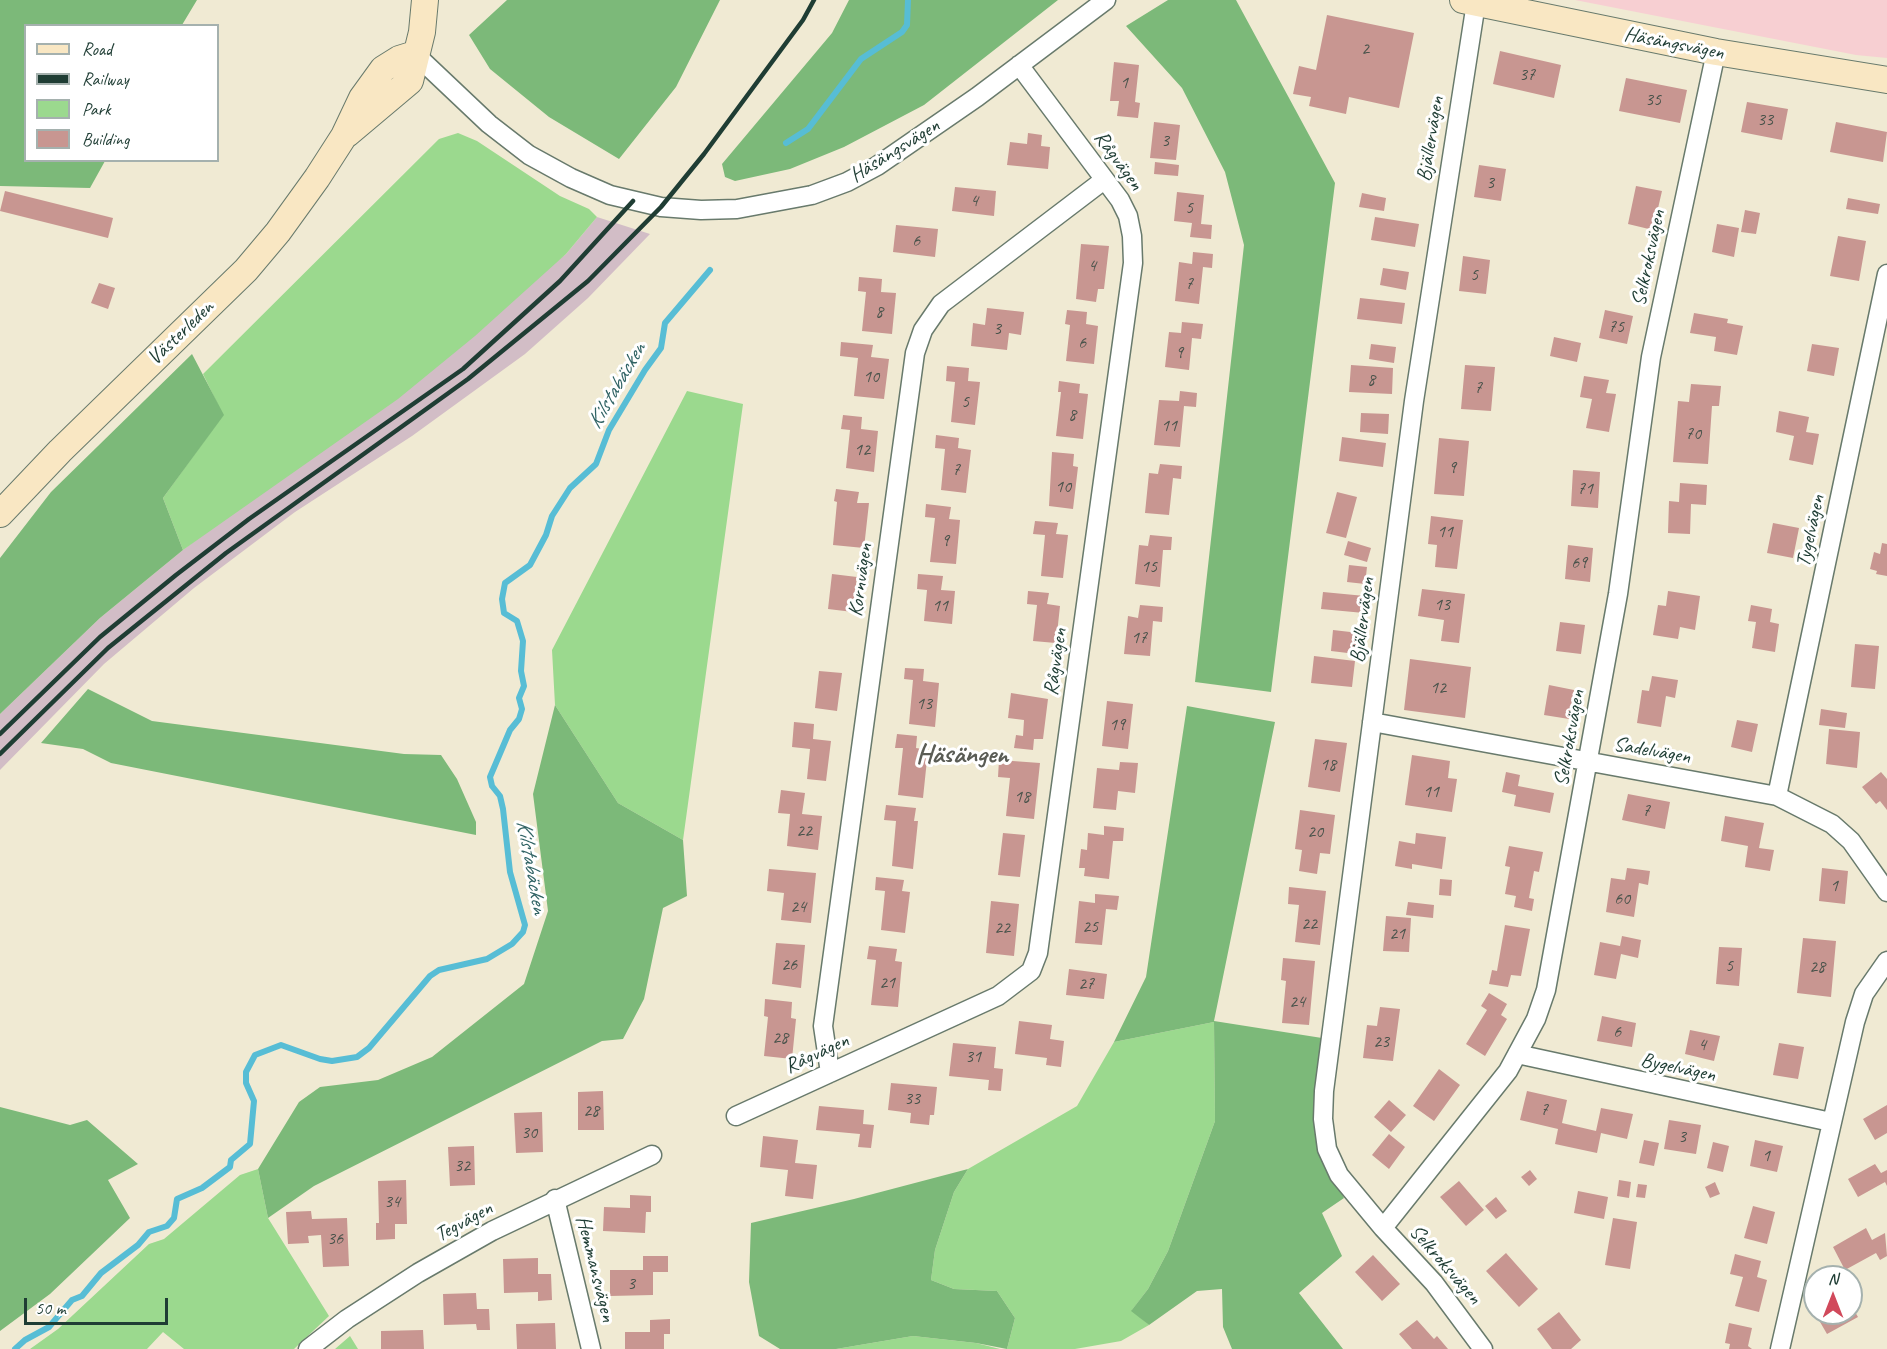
<!DOCTYPE html>
<meta charset="utf-8">
<style>
body{margin:0}
#map{position:relative;width:1887px;height:1349px;overflow:hidden;background:#f0ead3;font-family:Caveat,sans-serif}
canvas{display:block}
.legend{position:absolute;left:24px;top:24px;width:195px;height:138px;box-sizing:border-box;background:#fff;border:2px solid #a5b1ae;margin:0;padding:8px 10px;list-style:none;font-size:18px;color:#1f3d34}
.legend li{display:flex;align-items:center;gap:12px;height:30px}
.legend b{width:30px;border:2px solid #a5b1ae}
.north{position:absolute;left:1803px;top:1265px;width:60px;height:60px;box-sizing:border-box;background:#fff;border:2px solid #a5b1ae;border-radius:50%;rotate:0deg;font-size:16px;font-weight:700;line-height:24px;text-align:center;color:#1f3d34}
.north::after{content:'';display:block;margin:auto;width:21px;height:27px;background:#d1495b;clip-path:polygon(50% 0,100% 100%,50% 72%,0 100%)}
.scale{position:absolute;left:24px;top:1298px;width:144px;height:27px;box-sizing:border-box;border:3px solid #1f3d34;border-top:0;padding-left:8px;font-size:18px;line-height:21px;white-space:nowrap;color:#1f3d34;-webkit-text-stroke:4px #fff;paint-order:stroke}
</style>
<div id="map">
<canvas width="1887" height="1349"></canvas>
<ul class="legend">
<li><b style="height:8px;background:#f9e7c3"></b>Road</li>
<li><b style="height:8px;background:#1f3d34"></b>Railway</li>
<li><b style="height:16px;background:#9bd98e"></b>Park</li>
<li><b style="height:16px;background:#c89691"></b>Building</li>
</ul>
<div class="north">N</div>
<div class="scale">50 m</div>
</div>
<script>
const context = document.querySelector('canvas').getContext('2d');
context.lineJoin = 'round';
function fill(path, color) {
  context.fillStyle = color;
  context.fill(path, 'evenodd');
}
function shape(rows) {
  const path = new Path2D();
  for (const r of rows) {
    path.moveTo(r[0], r[1]);
    for (let i = 2; i < r.length; i += 2) path.lineTo(r[i], r[i + 1]);
  }
  return path;
}
function strokePath(path, color, width, dash) {
  context.strokeStyle = color;
  context.lineWidth = width;
  context.lineCap = dash ? 'butt' : 'round';
  context.setLineDash(dash || []);
  context.stroke(path);
}
function write(font, color, halo, rows, align = 'center') {
  context.font = font + ' Caveat,sans-serif';
  context.lineWidth = 6;
  context.setLineDash([]);
  context.textBaseline = 'middle';
  context.strokeStyle = halo;
  context.fillStyle = color;
  for (const [text, x, y, turn = 0] of rows) {
    context.save();
    context.translate(x, y);
    context.rotate((+turn || 0) * Math.PI / 180);
    context.textAlign = isNaN(turn) ? turn : align;
    if (halo) context.strokeText(text, 0, 0);
    context.fillText(text, 0, 0);
    context.restore();
  }
}
const built = shape([
 [1575,0,1887,0,1887,58,1856,55]
]);
const industrial = shape([
 [597,217,650,234,588,298,525,354,412,436,295,512,194,588,104,664,0,770,0,714,100,618,183,550,566,254]
]);
const green = shape([
 [458,133,477,141,560,196,589,209,597,217,566,254,475,336,398,399,183,550,163,498,223,415,203,374,439,139],
 [687,391,743,404,683,840,618,803,555,705,552,650],
 [1214,1022,1215,1121,1168,1251,1148,1289,1132,1310,1149,1325,1121,1341,1075,1349,1007,1349,1015,1318,997,1291,954,1289,931,1280,935,1250,954,1192,968,1169,1077,1106,1114,1042],
 [258,1169,268,1218,329,1316,294,1349,184,1349,163,1332,147,1349,30,1349,58,1329,149,1244,164,1239,240,1175],
 [350,1336,358,1349,335,1349],
 [913,1336,976,1343,1000,1349,836,1349]
]);
const forest = shape([
 [0,0,197,0,182,25,26,26,26,160,105,161,90,188,0,186],
 [507,0,720,0,676,87,619,159,549,117,490,69,469,35],
 [849,0,1058,0,924,105,844,147,790,169,735,181,725,177,722,164,832,33],
 [1168,0,1236,0,1335,183,1271,692,1195,682,1244,245,1225,172,1182,88,1126,26],
 [192,354,224,415,163,498,183,550,100,618,0,714,0,558,51,492],
 [88,689,152,721,404,754,441,755,457,779,476,822,476,835,111,763,83,749,41,743],
 [555,705,618,803,683,840,687,896,663,908,644,999,623,1039,602,1041,314,1186,268,1218,258,1169,299,1102,320,1087,378,1080,432,1057,524,984,548,911,533,794],
 [1187,706,1275,722,1214,1021,1322,1038,1316,1144,1344,1198,1322,1213,1342,1256,1299,1293,1343,1349,1232,1349,1223,1327,1222,1289,1197,1291,1149,1325,1131,1311,1148,1289,1168,1251,1215,1121,1214,1022,1114,1042,1146,977],
 [0,1107,70,1125,87,1120,138,1164,108,1180,130,1218,50,1294,0,1331],
 [968,1169,954,1192,935,1250,931,1280,954,1289,997,1291,1015,1318,1007,1349,976,1343,913,1336,836,1349,780,1349,759,1336,749,1282,751,1223,854,1199]
]);
const stream = shape([
 [786,143,808,129,861,59,902,32,907,25,908,0],
 [15,1349,25,1340,49,1327,72,1300,82,1296,101,1273,138,1245,149,1232,167,1226,174,1218,177,1199,202,1188,230,1167,231,1160,250,1144,254,1101,246,1083,246,1072,255,1055,281,1045,320,1059,332,1061,357,1057,369,1048,430,976,439,970,487,959,512,944,523,932,525,925,510,872,503,809,500,796,492,786,490,777,510,730,519,719,522,709,519,698,524,686,521,671,523,641,517,621,504,613,502,599,505,583,530,565,546,535,552,516,570,488,596,464,609,430,645,370,661,348,665,323,710,270]
]);
const building = shape([
 [1327,15,1414,33,1399,108,1349,97,1346,114,1309,106,1311,97,1293,94,1299,66,1316,70],
 [1500,51,1561,65,1554,98,1493,84],
 [1114,62,1139,65,1135,102,1140,103,1138,118,1117,116,1119,101,1110,101],
 [1626,78,1687,90,1680,123,1619,111],
 [1747,102,1788,109,1782,140,1741,132],
 [1154,122,1180,125,1176,160,1150,158],
 [1836,122,1887,132,1883,162,1830,152],
 [1028,133,1042,135,1041,146,1050,147,1048,169,1007,165,1010,142,1027,144],
 [1155,162,1179,165,1178,176,1154,174],
 [1479,165,1506,169,1501,201,1474,197],
 [1636,186,1662,191,1653,230,1628,224],
 [955,187,996,191,994,216,952,211],
 [5,191,113,218,108,238,0,211],
 [1177,192,1204,195,1201,224,1212,225,1211,239,1190,237,1192,223,1174,221],
 [1362,193,1386,198,1384,211,1359,207],
 [1848,198,1880,204,1878,214,1846,209],
 [1745,210,1760,213,1756,234,1741,232],
 [1375,217,1419,224,1415,247,1371,240],
 [1717,224,1739,228,1734,257,1712,252],
 [896,225,938,229,935,257,893,252],
 [1838,236,1866,241,1859,281,1830,276],
 [1081,244,1109,246,1104,289,1098,289,1096,302,1076,299],
 [1193,252,1213,254,1212,268,1203,267,1199,304,1175,301,1179,262,1192,264],
 [1463,256,1490,260,1486,294,1459,291],
 [1383,268,1409,272,1406,290,1380,285],
 [859,277,882,279,881,292,896,293,892,334,862,331,866,292,858,291],
 [99,283,115,288,108,309,91,303],
 [1360,298,1405,303,1402,324,1357,319],
 [987,308,1024,312,1021,335,1009,333,1007,350,971,346,973,323,985,325],
 [1067,310,1087,312,1086,324,1098,326,1094,364,1066,361,1070,325,1065,324],
 [1605,310,1633,316,1627,344,1599,338],
 [1694,313,1728,319,1727,323,1743,326,1737,355,1714,351,1716,337,1690,333],
 [1182,322,1203,324,1201,339,1192,338,1189,370,1165,367,1169,332,1181,333],
 [1554,337,1581,343,1577,362,1550,356],
 [841,342,873,345,871,357,889,359,884,399,854,396,858,358,840,356],
 [1371,344,1396,347,1394,363,1369,359],
 [1812,344,1839,348,1834,376,1807,371],
 [1351,365,1393,368,1392,394,1349,392],
 [1465,365,1495,367,1491,411,1461,409],
 [947,366,969,368,968,381,980,382,975,425,951,422,955,382,946,381],
 [1584,376,1609,380,1606,393,1616,394,1609,432,1586,428,1592,399,1580,397],
 [1059,381,1080,384,1079,393,1088,394,1083,439,1056,436,1061,392,1058,392],
 [1691,384,1721,386,1719,406,1712,406,1708,464,1673,462,1678,401,1689,402],
 [1180,391,1197,393,1196,407,1184,406,1180,447,1154,445,1159,400,1179,401],
 [1779,411,1809,417,1806,432,1819,434,1813,465,1789,460,1794,436,1776,432],
 [1361,413,1389,414,1388,434,1360,432],
 [843,415,862,417,861,429,878,431,874,472,846,468,850,430,841,429],
 [936,435,959,438,958,448,971,450,966,493,941,490,945,449,935,448],
 [1342,437,1386,443,1383,467,1339,461],
 [1439,438,1469,441,1464,496,1434,494],
 [1052,452,1074,454,1073,466,1078,467,1073,509,1049,506],
 [1160,464,1182,466,1181,479,1173,478,1169,515,1145,513,1149,473,1158,474],
 [1573,470,1600,472,1598,508,1571,506],
 [1680,483,1707,485,1706,505,1691,504,1690,534,1668,533,1669,501,1679,502],
 [836,489,859,492,857,503,869,503,864,548,833,545,837,502,834,501],
 [1337,492,1357,497,1346,538,1326,533],
 [926,504,951,507,949,519,960,520,956,564,930,562,935,518,925,517],
 [1431,516,1463,520,1457,569,1435,567,1437,545,1428,544],
 [1035,521,1058,523,1056,534,1068,535,1063,578,1041,576,1045,535,1033,534],
 [1773,523,1799,528,1793,558,1767,553],
 [1150,535,1172,537,1171,550,1163,550,1160,587,1135,584,1139,545,1148,546],
 [1348,541,1371,548,1367,562,1344,555],
 [1882,543,1887,544,1887,576,1876,574,1877,571,1870,569,1874,552,1880,554],
 [1568,545,1593,548,1590,582,1565,579],
 [1349,565,1367,567,1365,584,1347,582],
 [832,574,857,577,853,612,828,609],
 [918,574,943,576,941,590,955,591,952,624,924,621,927,590,917,589],
 [1422,589,1465,594,1459,643,1441,641,1444,620,1418,616],
 [1028,591,1049,593,1047,604,1060,606,1056,643,1033,641,1037,605,1027,604],
 [1668,591,1700,596,1695,630,1680,627,1678,639,1653,635,1658,605,1666,606],
 [1323,592,1365,596,1364,613,1321,609],
 [1140,605,1163,607,1162,622,1153,621,1150,656,1124,654,1128,616,1138,618],
 [1751,605,1772,609,1770,622,1779,624,1775,652,1752,648,1756,622,1748,621],
 [1560,622,1585,625,1581,654,1556,651],
 [1333,630,1359,633,1356,654,1331,651],
 [1855,644,1879,646,1875,689,1851,687],
 [1314,656,1355,661,1352,687,1311,683],
 [1410,659,1471,667,1465,718,1404,710],
 [905,668,924,669,923,681,939,683,935,727,909,724,913,680,904,679],
 [819,671,842,673,837,711,815,708],
 [1652,676,1678,680,1675,698,1666,696,1661,727,1637,723,1642,690,1649,691],
 [1549,685,1574,690,1569,719,1544,715],
 [1011,693,1048,699,1043,739,1034,739,1033,750,1014,748,1016,735,1023,736,1024,720,1008,718],
 [1107,701,1133,704,1128,749,1102,746],
 [1821,709,1847,713,1845,728,1819,725],
 [1737,720,1758,724,1752,752,1731,747],
 [794,722,814,724,813,739,831,741,826,781,807,779,810,749,792,747],
 [1829,729,1860,732,1857,768,1826,764],
 [897,734,917,736,916,748,928,750,923,798,898,795,903,748,895,748],
 [1315,739,1347,743,1340,792,1308,787],
 [1412,755,1450,761,1448,778,1457,779,1452,812,1405,805],
 [999,760,1040,763,1034,819,1006,816,1010,778,998,777],
 [1120,762,1138,763,1135,793,1118,791,1116,810,1093,808,1097,768,1119,770],
 [1506,772,1520,775,1518,786,1554,793,1550,813,1514,806,1516,795,1502,792],
 [1881,772,1887,779,1887,810,1880,801,1876,804,1862,787],
 [781,790,805,793,802,814,822,816,818,850,787,846,790,814,778,813],
 [1628,794,1670,802,1665,829,1622,820],
 [886,805,916,808,914,821,918,821,913,869,892,866,896,821,884,820],
 [1300,810,1335,815,1330,854,1320,853,1317,874,1299,871,1302,850,1295,849],
 [1725,816,1764,823,1759,848,1774,850,1770,871,1745,867,1748,846,1721,841],
 [1104,826,1124,828,1123,841,1113,841,1109,879,1084,876,1085,868,1079,868,1081,849,1087,850,1088,833,1104,835],
 [1003,833,1025,835,1020,877,998,875],
 [1416,833,1446,837,1442,869,1412,864,1412,869,1395,866,1399,841,1415,844],
 [1509,846,1543,852,1539,872,1534,871,1529,898,1534,899,1532,911,1514,907,1516,896,1505,894,1510,867,1505,866],
 [1627,868,1650,871,1648,885,1639,883,1634,917,1606,912,1611,878,1625,880],
 [1822,868,1848,871,1845,904,1819,901],
 [769,869,816,873,811,923,781,920,784,893,767,891],
 [876,877,904,880,902,891,910,892,905,933,881,930,885,891,875,890],
 [1440,879,1452,880,1451,896,1439,895],
 [1289,887,1326,891,1320,945,1295,942,1299,905,1288,904],
 [1095,894,1119,896,1117,910,1106,909,1102,945,1075,943,1079,901,1095,903],
 [991,901,1019,904,1014,956,986,953],
 [1408,902,1434,905,1433,918,1406,915],
 [1386,916,1411,918,1409,952,1383,951],
 [1505,925,1530,929,1521,976,1511,975,1508,987,1489,984,1492,970,1497,971],
 [1622,936,1641,940,1638,958,1621,954,1616,979,1594,975,1600,942,1620,946],
 [1803,938,1836,941,1831,997,1797,993],
 [776,943,805,945,801,988,772,984],
 [869,946,897,949,895,961,902,962,898,1007,871,1005,876,960,867,959],
 [1719,947,1742,948,1739,986,1716,984],
 [1283,958,1315,961,1309,1025,1282,1023,1286,981,1281,980],
 [1069,969,1107,974,1104,999,1066,995],
 [1489,993,1507,1004,1501,1015,1507,1019,1485,1056,1466,1044,1487,1010,1481,1006],
 [765,999,792,1002,791,1018,796,1019,792,1059,764,1056,768,1017,764,1016],
 [1380,1007,1400,1009,1393,1061,1363,1058,1367,1025,1377,1026],
 [1602,1016,1636,1023,1632,1047,1597,1041],
 [1019,1021,1052,1025,1050,1039,1064,1041,1061,1067,1046,1065,1047,1058,1015,1054],
 [1690,1030,1720,1036,1714,1061,1685,1054],
 [953,1043,996,1047,994,1068,1003,1069,1001,1091,988,1090,989,1080,949,1076],
 [1779,1043,1804,1047,1798,1079,1773,1075],
 [1439,1069,1460,1085,1434,1121,1413,1106],
 [891,1083,937,1087,934,1115,930,1115,929,1125,910,1123,911,1113,888,1110],
 [603,1091,604,1130,578,1130,578,1092],
 [1527,1091,1567,1100,1562,1123,1596,1131,1601,1108,1633,1114,1627,1139,1601,1133,1597,1153,1555,1144,1558,1129,1520,1120],
 [1389,1100,1406,1115,1391,1132,1374,1117],
 [1887,1105,1887,1133,1875,1140,1863,1119],
 [819,1106,864,1110,863,1124,874,1125,871,1148,858,1147,860,1134,816,1130],
 [542,1112,543,1152,516,1153,514,1113],
 [1669,1120,1701,1125,1696,1154,1664,1149],
 [1389,1134,1405,1147,1389,1169,1372,1155],
 [763,1136,798,1140,795,1163,817,1165,813,1199,785,1196,788,1170,760,1167],
 [1644,1140,1659,1143,1654,1166,1639,1163],
 [1755,1140,1783,1146,1777,1172,1750,1166],
 [1713,1142,1729,1146,1723,1172,1707,1168],
 [474,1146,475,1185,450,1186,448,1147],
 [1875,1164,1881,1173,1887,1170,1887,1186,1885,1182,1858,1197,1848,1179],
 [1530,1170,1537,1179,1529,1186,1521,1177],
 [406,1180,407,1224,395,1224,395,1239,376,1240,376,1223,379,1223,378,1181],
 [1619,1180,1631,1182,1629,1198,1617,1196],
 [1459,1181,1484,1210,1466,1226,1440,1197],
 [1715,1182,1720,1194,1710,1198,1705,1187],
 [1638,1184,1647,1185,1645,1198,1636,1197],
 [1578,1191,1608,1197,1604,1219,1574,1213],
 [630,1195,651,1196,651,1212,646,1212,645,1233,603,1231,604,1207,630,1208],
 [1496,1197,1507,1211,1496,1219,1485,1206],
 [1753,1206,1775,1212,1767,1244,1744,1238],
 [311,1211,312,1219,347,1218,349,1266,323,1267,321,1235,308,1236,309,1243,288,1244,286,1212],
 [1613,1218,1637,1222,1630,1269,1605,1265],
 [1866,1228,1872,1240,1885,1233,1887,1256,1880,1260,1876,1253,1845,1270,1833,1247],
 [1506,1253,1538,1289,1519,1307,1486,1271],
 [1735,1254,1761,1261,1757,1277,1767,1280,1759,1312,1735,1306,1743,1277,1730,1274],
 [1373,1255,1400,1284,1382,1301,1355,1272],
 [643,1256,668,1256,668,1272,653,1272,653,1295,610,1296,610,1270,643,1270],
 [538,1258,538,1274,551,1274,552,1300,538,1301,538,1292,504,1293,503,1259],
 [476,1293,477,1309,489,1309,490,1330,477,1330,476,1324,444,1325,443,1294],
 [1851,1305,1858,1317,1827,1334,1816,1315,1851,1313],
 [1559,1312,1581,1340,1571,1349,1552,1349,1537,1329],
 [670,1319,670,1334,664,1334,664,1349,625,1349,625,1332,650,1332,650,1320],
 [1417,1320,1434,1339,1437,1336,1448,1349,1412,1349,1399,1334],
 [555,1323,556,1349,517,1349,516,1324],
 [1729,1323,1752,1328,1748,1346,1752,1349,1729,1349,1730,1344,1725,1343],
 [423,1330,424,1349,381,1349,381,1331]
]);
const street = shape([
 [415,54,489,124,529,155,571,178,610,195,661,207,701,210,737,209,812,195,847,182,877,166,977,97,1106,0],
 [1372,722,1777,796,1832,824,1851,841,1887,892],
 [1777,796,1887,274],
 [1517,1054,1831,1122],
 [830,1073,823,1026,915,353,923,330,941,304,1104,180],
 [736,1116,998,996,1031,971,1038,953,1133,263,1132,236,1128,216,1120,200,1019,65],
 [555,1199,591,1349],
 [1383,1228,1339,1175,1327,1149,1323,1119,1324,1091,1414,401,1476,3],
 [308,1349,347,1319,418,1273,492,1231,652,1155],
 [1483,1349,1434,1283,1383,1228,1508,1071,1536,1019,1546,990,1618,594,1651,357,1716,52],
 [1780,1349,1855,1022,1864,994,1887,961]
]);
const secondary = shape([
 [1463,0,1716,52,1887,80],
 [347,134,410,81,422,32,425,0],
 [0,514,60,451,246,270,278,232,317,178,344,136,362,98,383,69,399,59,415,54]
]);
const rail = shape([
 [0,734,100,637,176,575,249,519,463,369,560,281,633,201],
 [0,754,108,648,226,553,468,379,588,281,661,207,704,154,803,20,814,0]
]);
const numberNames = [
 ["2",1365,49],
 ["37",1527,75],
 ["1",1124,83],
 ["35",1653,100],
 ["33",1765,120],
 ["3",1165,141],
 ["3",1490,183],
 ["4",974,201],
 ["5",1189,208],
 ["6",916,241],
 ["4",1092,266],
 ["5",1474,275],
 ["7",1189,284],
 ["8",879,312],
 ["75",1616,327],
 ["3",997,329],
 ["6",1082,343],
 ["9",1179,353],
 ["10",871,377],
 ["8",1371,380],
 ["7",1478,388],
 ["5",965,402],
 ["8",1072,415],
 ["11",1169,426],
 ["70",1693,434],
 ["12",862,450],
 ["9",1452,468],
 ["7",956,470],
 ["10",1063,487],
 ["71",1585,489],
 ["11",1445,532],
 ["9",945,541],
 ["69",1579,563],
 ["15",1149,567],
 ["13",1442,605],
 ["11",940,606],
 ["17",1139,638],
 ["12",1438,688],
 ["13",924,704],
 ["19",1117,725],
 ["18",1328,765],
 ["11",1431,792],
 ["18",1022,797],
 ["7",1646,811],
 ["22",804,831],
 ["20",1315,832],
 ["1",1834,886],
 ["60",1622,899],
 ["24",798,907],
 ["22",1309,924],
 ["25",1090,927],
 ["22",1002,928],
 ["21",1397,934],
 ["26",789,965],
 ["5",1729,966],
 ["28",1817,967],
 ["21",887,983],
 ["27",1086,984],
 ["24",1297,1002],
 ["6",1617,1032],
 ["28",780,1038],
 ["23",1381,1042],
 ["4",1702,1045],
 ["31",973,1057],
 ["33",912,1099],
 ["7",1544,1110],
 ["28",591,1111],
 ["30",529,1133],
 ["3",1682,1137],
 ["1",1766,1156],
 ["32",462,1166],
 ["34",392,1202],
 ["36",335,1239],
 ["3",631,1284]
];
const streetNames = [
 ["Häsängsvägen",1674,44,11],
 ["Bjällervägen",1431,139,-81],
 ["Häsängsvägen",895,151,-32],
 ["Rågvägen",1118,161,54],
 ["Selkroksvägen",1649,258,-78],
 ["Västerleden",181,333,-44],
 ["Tygelvägen",1811,531,-78],
 ["Kornvägen",861,580,-82],
 ["Bjällervägen",1363,620,-83],
 ["Rågvägen",1056,662,-82],
 ["Selkroksvägen",1570,738,-80],
 ["Sadelvägen",1652,751,10],
 ["Rågvägen",817,1054,-25],
 ["Bygelvägen",1678,1068,12],
 ["Tegvägen",464,1222,-29],
 ["Selkroksvägen",1445,1265,49],
 ["Hemmansvägen",595,1269,76]
];
const waterNames = [
 ["Kilstabäcken",617,386,-60],
 ["Kilstabäcken",531,867,80]
];
const districtNames = [
 ["Häsängen",962,755]
];
fill(built, '#f7cfd2');
fill(industrial, '#d2bdc6');
fill(green, '#9bd98e');
fill(forest, '#7cb979');
strokePath(stream, '#57bdd5', 6);
fill(building, '#c89691');
strokePath(street, '#687a6c', 21);
strokePath(secondary, '#687a6c', 28);
strokePath(street, '#fff', 18);
strokePath(secondary, '#f9e7c3', 26);
strokePath(rail, '#1f3d34', 4.5);
write('18px', '#49534b', null, numberNames);
write('21px', '#1f3d34', '#fff', streetNames);
write('italic 22px', '#306364', '#fff', waterNames);
write('bold 27px', '#5a5c55', '#fff', districtNames);
</script>
